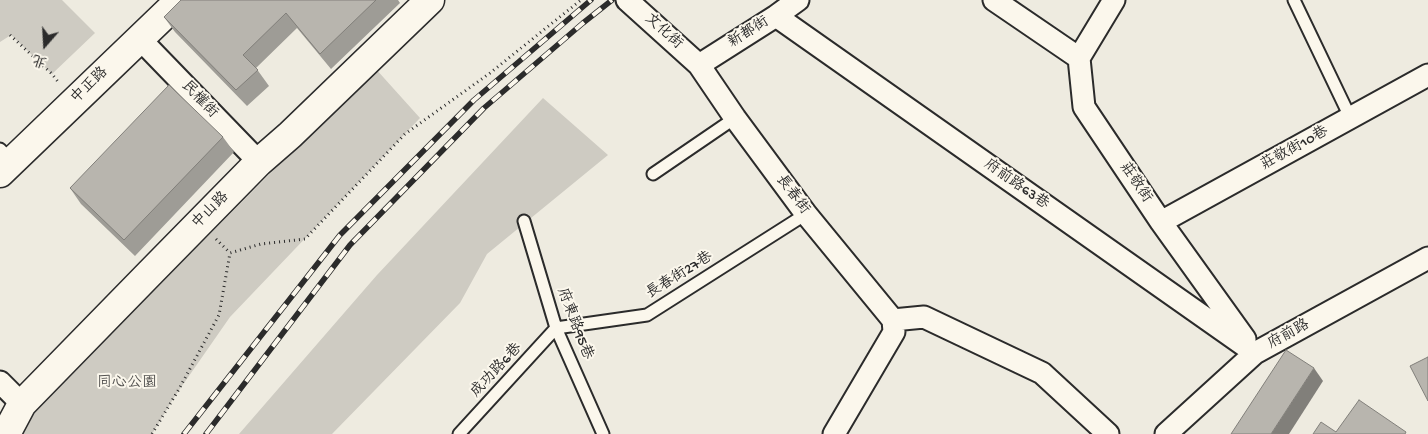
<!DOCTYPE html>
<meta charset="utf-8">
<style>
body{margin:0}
#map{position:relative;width:1428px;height:434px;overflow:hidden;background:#eeebe0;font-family:"Gochi Hand","LXGW WenKai TC",sans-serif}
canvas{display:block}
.north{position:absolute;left:20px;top:20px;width:50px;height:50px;-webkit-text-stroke:4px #fbf7ec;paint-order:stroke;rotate:199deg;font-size:14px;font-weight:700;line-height:20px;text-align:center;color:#2b2b2b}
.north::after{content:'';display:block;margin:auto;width:18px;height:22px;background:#2b2b2b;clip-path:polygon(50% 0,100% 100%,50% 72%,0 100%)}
</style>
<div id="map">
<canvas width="1428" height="434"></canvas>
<div class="north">北</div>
</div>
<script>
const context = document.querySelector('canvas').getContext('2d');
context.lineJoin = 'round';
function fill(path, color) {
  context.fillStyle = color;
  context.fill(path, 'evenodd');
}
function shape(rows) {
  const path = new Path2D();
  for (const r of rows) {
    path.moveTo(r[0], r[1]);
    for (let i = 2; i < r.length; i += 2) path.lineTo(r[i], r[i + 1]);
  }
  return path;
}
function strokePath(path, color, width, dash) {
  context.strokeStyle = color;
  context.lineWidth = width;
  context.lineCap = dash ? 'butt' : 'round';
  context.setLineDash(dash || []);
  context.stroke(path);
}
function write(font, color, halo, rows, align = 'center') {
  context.font = font + ' "Gochi Hand","LXGW WenKai TC",sans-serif';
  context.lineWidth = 4;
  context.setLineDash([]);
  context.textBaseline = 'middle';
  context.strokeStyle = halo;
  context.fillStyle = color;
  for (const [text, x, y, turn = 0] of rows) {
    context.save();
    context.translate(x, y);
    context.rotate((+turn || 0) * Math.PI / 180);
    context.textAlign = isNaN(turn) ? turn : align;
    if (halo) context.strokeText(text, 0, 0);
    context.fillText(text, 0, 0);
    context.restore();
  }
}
const green = shape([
 [0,0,62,0,95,33,52,74,11,35,0,42],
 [375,68,420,118,230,317,175,396,152,434,22,434,37,408],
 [543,98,608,155,487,254,460,303,332,434,239,434,377,275]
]);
const path = shape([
 [10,35,52,74,59,83],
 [216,239,230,253],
 [152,434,179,389,219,315,230,253,261,244,305,239,405,134,490,73,581,0]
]);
const service = shape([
 [1294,0,1351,119],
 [0,149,12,161],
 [653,174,735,118],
 [524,221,556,328,603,434],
 [556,328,647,315,806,214],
 [459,434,556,328]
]);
const minor = shape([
 [627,0,699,65,735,118,806,214,893,320,894,332,834,434],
 [994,0,1079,58],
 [1114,0,1079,58,1084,107,1161,222,1245,339],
 [776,16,1255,353],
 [139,38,259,162],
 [699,65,776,16,798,0],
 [1161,222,1428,75],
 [893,320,924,317,1042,373,1108,434],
 [0,382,22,404],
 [1166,434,1255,353,1428,258]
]);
const tertiary = shape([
 [0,173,180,0],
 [6,434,22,404,150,273,259,162,290,135,430,0]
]);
const rail = shape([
 [184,434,340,235,474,100,591,0],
 [206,434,350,245,484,108,583,23,612,0]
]);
const wall = shape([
 [181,0,398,0,400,3,331,69,297,28,256,68,269,86,247,106,175,32,164,17],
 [223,137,234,152,135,256,81,204,70,188]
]);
const shadedWall = shape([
 [1314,368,1323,381,1289,434,1271,434]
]);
const building = shape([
 [181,0,376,0,320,54,286,13,243,55,258,70,236,90,164,17,181,0],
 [169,85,223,137,124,240,70,188,169,85],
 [1286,350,1314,368,1271,434,1231,434,1286,350],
 [1428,357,1428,401,1410,366,1428,357],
 [1359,400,1406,432,1405,434,1313,434,1321,422,1336,432,1359,400]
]);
const streetNames = [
 ["文化街",663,32,42],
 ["新都街",749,33,-32],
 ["中正路",90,86,-44],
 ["民權街",199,100,46],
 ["莊敬街10巷",1295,149,-29],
 ["莊敬街",1135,183,56],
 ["府前路63巷",1016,185,35],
 ["長春街",792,195,53],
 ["中山路",211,211,-45],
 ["長春街27巷",680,276,-32],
 ["府東路95巷",574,324,69],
 ["府前路",1289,335,-29],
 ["成功路6巷",497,371,-47]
];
const parkNames = [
 ["同心公園",127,384]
];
fill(green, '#cecbc2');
strokePath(service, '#2b2b2b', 15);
strokePath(minor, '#2b2b2b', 25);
strokePath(tertiary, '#2b2b2b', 31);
strokePath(path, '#2b2b2b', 3, [1, 4]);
strokePath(service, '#fbf7ec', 11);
strokePath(minor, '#fbf7ec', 21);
strokePath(tertiary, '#fbf7ec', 28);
strokePath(rail, '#2b2b2b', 5.5);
strokePath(rail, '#fbf7ec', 4, [11]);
fill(wall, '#9e9c96');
fill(shadedWall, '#817f7a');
fill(building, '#b8b5ae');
strokePath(building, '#817f7a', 1);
write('15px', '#2b2b2b', '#fbf7ec', streetNames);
write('15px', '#545351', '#fbf7ec', parkNames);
</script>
